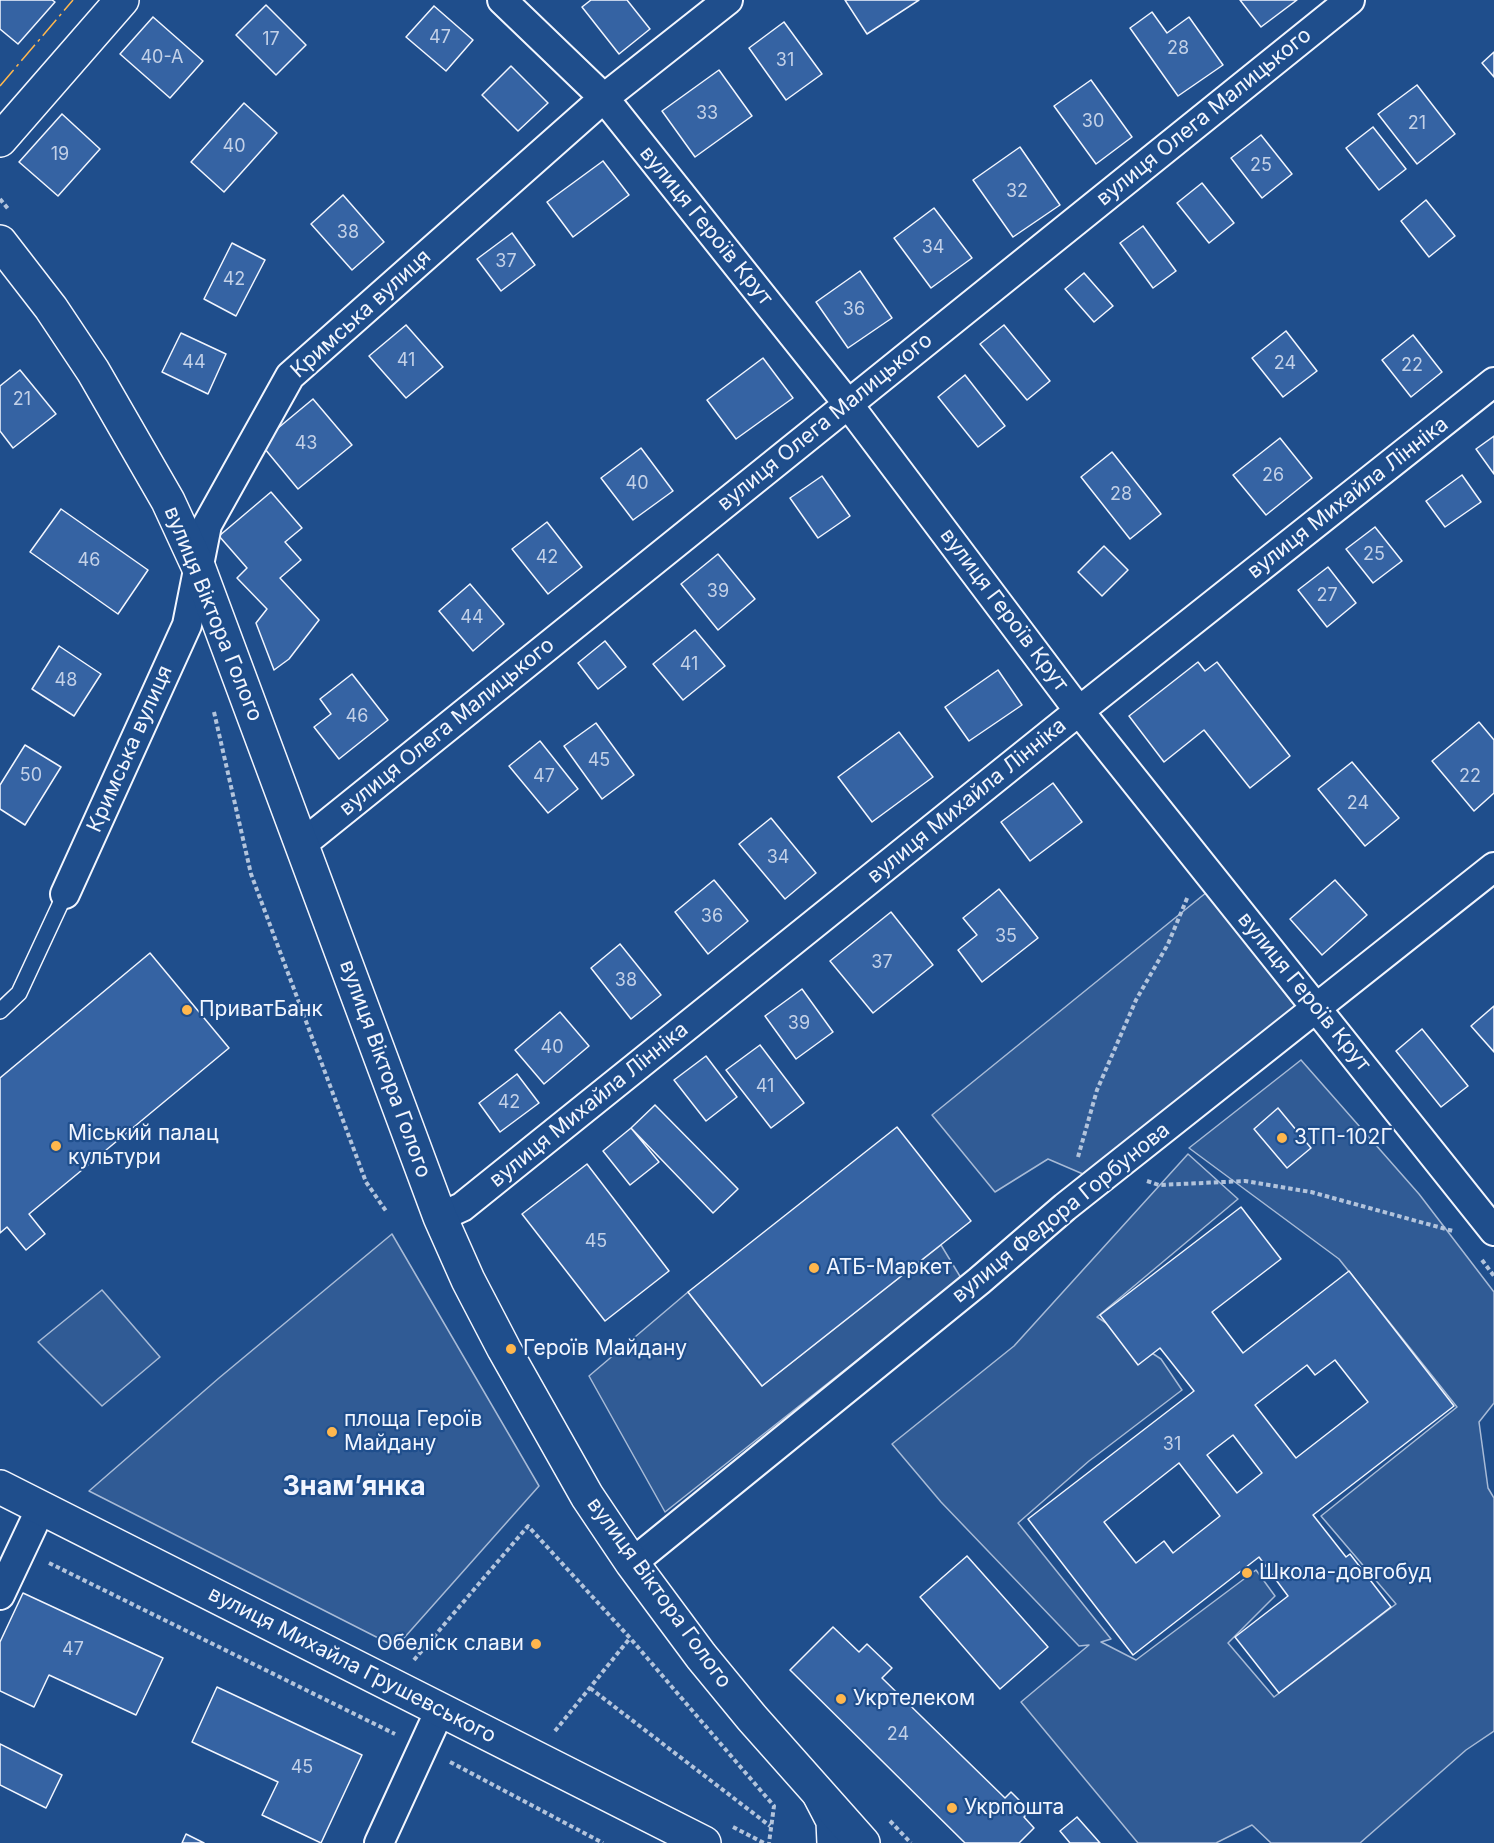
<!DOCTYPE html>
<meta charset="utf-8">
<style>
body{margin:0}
canvas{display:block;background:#1f4e8c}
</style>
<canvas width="1494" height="1843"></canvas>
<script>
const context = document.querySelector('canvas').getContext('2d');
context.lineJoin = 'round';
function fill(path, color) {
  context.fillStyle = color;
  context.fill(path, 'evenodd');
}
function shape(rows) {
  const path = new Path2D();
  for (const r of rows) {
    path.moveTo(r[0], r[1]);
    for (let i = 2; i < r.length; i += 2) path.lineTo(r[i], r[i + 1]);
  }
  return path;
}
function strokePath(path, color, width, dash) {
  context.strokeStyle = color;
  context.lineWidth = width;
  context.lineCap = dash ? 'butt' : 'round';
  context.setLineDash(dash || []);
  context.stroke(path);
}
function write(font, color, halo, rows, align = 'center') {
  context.font = font + ' Inter,sans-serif';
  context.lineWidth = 4.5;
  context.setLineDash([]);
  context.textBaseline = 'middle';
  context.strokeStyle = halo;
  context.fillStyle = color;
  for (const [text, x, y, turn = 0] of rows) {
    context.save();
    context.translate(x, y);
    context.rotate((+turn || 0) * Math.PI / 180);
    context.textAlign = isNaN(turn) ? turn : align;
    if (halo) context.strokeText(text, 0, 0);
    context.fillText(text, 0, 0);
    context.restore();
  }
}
const built = shape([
 [1207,892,1298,1010,1090,1177,1048,1159,995,1192,932,1115,1207,892],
 [1301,1060,1419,1194,1494,1292,1494,1403,1479,1422,1488,1488,1494,1498,1494,1731,1466,1750,1360,1843,1271,1843,1252,1825,1216,1843,1138,1843,1021,1702,1089,1645,1079,1646,941,1502,892,1444,1014,1346,1188,1154,1238,1199,1097,1317,1161,1359,1182,1390,1089,1461,1018,1523,1111,1639,1101,1642,1136,1660,1256,1570,1275,1596,1228,1643,1274,1697,1396,1604,1321,1516,1457,1407,1339,1259,1189,1148,1301,1060],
 [392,1234,539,1486,396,1647,89,1491,219,1378,392,1234],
 [941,1245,961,1278,665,1512,589,1376,688,1292,762,1386,941,1245],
 [102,1290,160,1357,102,1406,38,1342,102,1290]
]);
const building = shape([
 [0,0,52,0,55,2,18,44,0,29,0,0],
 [591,0,627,0,650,29,619,54,582,7,591,0],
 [845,0,919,0,867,34,845,0],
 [1240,0,1297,0,1261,27,1240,0],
 [266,5,306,45,276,75,236,35,266,5],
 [434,6,473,40,446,71,406,37,434,6],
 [1152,12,1167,33,1189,17,1223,65,1178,96,1130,28,1152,12],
 [153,17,203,61,170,98,120,54,153,17],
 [784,22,822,74,786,100,749,48,784,22],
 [1494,52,1494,77,1482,63,1494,52],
 [511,66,548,103,518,131,482,95,511,66],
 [719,70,752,116,695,157,662,111,719,70],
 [1091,80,1132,137,1096,164,1054,106,1091,80],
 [1417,85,1455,134,1417,164,1378,114,1417,85],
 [244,103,277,133,224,192,191,162,244,103],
 [62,114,100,149,58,196,19,162,62,114],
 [1373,127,1406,169,1379,190,1346,148,1373,127],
 [1261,135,1292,174,1262,198,1231,158,1261,135],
 [1020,147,1060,205,1013,237,973,180,1020,147],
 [603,161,629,195,573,237,547,202,603,161],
 [1202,183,1234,223,1209,243,1177,203,1202,183],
 [343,195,384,242,352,270,311,224,343,195],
 [1426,200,1455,236,1429,257,1401,221,1426,200],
 [934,208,972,258,931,288,894,238,934,208],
 [1143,226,1176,271,1153,288,1120,243,1143,226],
 [512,233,535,265,501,291,477,259,512,233],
 [232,243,265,260,236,316,204,299,232,243],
 [860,271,892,318,848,348,816,302,860,271],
 [1084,273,1113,306,1094,322,1065,289,1084,273],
 [406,325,443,367,406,398,369,356,406,325],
 [1004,325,1050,381,1027,400,980,344,1004,325],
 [1286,331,1317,371,1283,397,1252,358,1286,331],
 [181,333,226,354,208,394,162,372,181,333],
 [1413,335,1442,372,1411,397,1382,360,1413,335],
 [763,358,793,398,736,439,707,400,763,358],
 [20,370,56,414,13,448,0,431,0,386,20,370],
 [965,375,1005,426,978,447,938,397,965,375],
 [313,399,352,445,298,489,260,443,313,399],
 [1494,436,1494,474,1476,449,1494,436],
 [1280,438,1312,478,1266,515,1233,475,1280,438],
 [641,448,673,491,633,520,601,478,641,448],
 [1112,452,1161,514,1130,539,1081,477,1112,452],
 [1462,475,1481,502,1445,527,1426,501,1462,475],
 [822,476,850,516,818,538,790,498,822,476],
 [271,492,302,528,285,542,301,560,280,578,319,620,289,659,274,670,256,623,267,609,237,578,247,568,219,536,271,492],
 [61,509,148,570,118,614,30,552,61,509],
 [547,522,582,567,548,594,512,549,547,522],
 [1375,527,1402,561,1373,583,1346,549,1375,527],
 [1104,546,1128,570,1102,596,1078,572,1104,546],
 [718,554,755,599,718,630,681,584,718,554],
 [1328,567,1356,603,1327,627,1298,590,1328,567],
 [470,584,504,624,473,651,439,611,470,584],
 [695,630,725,666,683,700,653,664,695,630],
 [605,641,626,667,598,689,578,663,605,641],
 [59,646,101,674,74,716,32,689,59,646],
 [1198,662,1205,671,1217,662,1290,756,1250,788,1204,730,1164,762,1129,716,1198,662],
 [998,670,1022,705,969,741,945,707,998,670],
 [352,674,388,720,339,759,314,727,331,714,320,699,352,674],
 [1479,722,1494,740,1494,793,1474,811,1432,761,1479,722],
 [596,723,634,775,602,799,564,746,596,723],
 [899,732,933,777,872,822,838,777,899,732],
 [540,741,578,789,548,813,509,766,540,741],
 [25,745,61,767,25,825,0,809,0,785,25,745],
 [1352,762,1399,818,1365,846,1318,789,1352,762],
 [1053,783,1082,822,1030,861,1001,822,1053,783],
 [771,818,816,873,785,899,739,844,771,818],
 [714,880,748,921,708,954,675,912,714,880],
 [1335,880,1367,915,1322,955,1290,919,1335,880],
 [999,889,1038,938,982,982,958,950,977,935,963,918,999,889],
 [891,912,933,965,873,1013,830,961,891,912],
 [620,944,661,995,631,1019,591,968,620,944],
 [150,953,229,1048,29,1214,45,1234,26,1250,7,1227,0,1233,0,1078,150,953],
 [802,989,833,1032,796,1059,765,1016,802,989],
 [1494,1006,1494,1052,1471,1026,1494,1006],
 [560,1012,589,1046,544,1084,515,1050,560,1012],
 [1422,1029,1468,1086,1441,1107,1396,1051,1422,1029],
 [760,1045,804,1103,771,1128,726,1070,760,1045],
 [706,1056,737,1097,706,1121,674,1080,706,1056],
 [517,1074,539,1103,500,1132,479,1103,517,1074],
 [655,1105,738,1189,713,1213,631,1128,655,1105],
 [1278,1108,1311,1148,1287,1168,1254,1129,1278,1108],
 [897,1127,971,1221,762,1386,688,1292,897,1127],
 [631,1128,659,1162,630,1185,603,1151,631,1128],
 [587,1164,669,1271,605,1321,522,1214,587,1164],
 [1241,1207,1281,1259,1212,1312,1243,1353,1349,1271,1454,1406,1313,1515,1346,1557,1350,1554,1391,1607,1279,1693,1235,1637,1288,1596,1259,1557,1133,1655,1028,1519,1194,1391,1160,1348,1138,1365,1100,1315,1241,1207],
 [1335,1360,1368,1402,1296,1458,1255,1405,1307,1365,1315,1375,1335,1360],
 [1233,1435,1262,1473,1237,1493,1207,1455,1233,1435],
 [1179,1463,1220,1516,1173,1553,1164,1541,1136,1563,1104,1522,1179,1463],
 [967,1556,1048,1647,1000,1689,920,1597,967,1556],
 [23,1593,163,1658,136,1715,49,1675,34,1707,0,1691,0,1642,23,1593],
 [833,1627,859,1652,867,1644,892,1668,882,1678,1005,1798,1011,1792,1030,1811,1024,1817,1034,1828,1019,1843,965,1843,790,1670,833,1627],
 [217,1687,362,1755,321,1843,262,1815,278,1782,192,1742,217,1687],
 [0,1744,62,1775,46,1808,0,1785,0,1744],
 [1077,1817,1100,1843,1070,1843,1060,1831,1077,1817],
 [186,1834,204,1843,182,1843,186,1834]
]);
const path = shape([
 [0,199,9,210],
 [214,712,251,874,366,1182,386,1211],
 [1078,1157,1097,1090,1136,1000,1168,944,1188,896],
 [1147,1181,1159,1185,1245,1181,1311,1192,1453,1231],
 [1482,1260,1494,1276],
 [49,1563,395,1734],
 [414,1660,528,1526,630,1638,774,1806,769,1843],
 [590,1688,770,1826],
 [555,1731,630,1638],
 [450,1762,603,1843],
 [890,1821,911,1843],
 [733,1827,764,1843]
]);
const lane = shape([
 [0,1011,19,993,65,894]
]);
const street = shape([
 [502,0,604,98,848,404,1079,711,1494,1231],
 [301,845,1350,0],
 [65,894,187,625,207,525,290,376,604,98,728,0],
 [440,1217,462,1207,1079,711,1494,382],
 [632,1563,979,1281,1065,1207,1494,867],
 [0,1595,41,1508],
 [379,1843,440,1710]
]);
const secondary = shape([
 [0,140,122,0],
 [0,1487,704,1843],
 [820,1796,833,1821,834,1843]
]);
const primary = shape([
 [0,242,51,308,93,371,168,501,198,566,440,1217,468,1280,504,1349,587,1496,632,1563,701,1656,752,1718,863,1843]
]);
const power = shape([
 [0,86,73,0]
]);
const markers = [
 [187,1010,6,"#ffb74d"],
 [1282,1138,6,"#ffb74d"],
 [56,1146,6,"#ffb74d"],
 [814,1268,6,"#ffb74d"],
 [511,1349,6,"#ffb74d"],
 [332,1432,6,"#ffb74d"],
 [1247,1573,6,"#ffb74d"],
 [536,1644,6,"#ffb74d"],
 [841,1699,6,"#ffb74d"],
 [952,1808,6,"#ffb74d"]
];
const numberNames = [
 ["47",440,38],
 ["17",271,40],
 ["28",1178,49],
 ["40-А",162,58],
 ["31",785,61],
 ["33",707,114],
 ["30",1093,122],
 ["21",1417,124],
 ["40",234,147],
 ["19",60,155],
 ["25",1261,166],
 ["32",1017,192],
 ["38",348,233],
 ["34",933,248],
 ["37",506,262],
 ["42",234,280],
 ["36",854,310],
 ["41",406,361],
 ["44",194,363],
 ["24",1285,364],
 ["22",1412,366],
 ["21",22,400],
 ["43",306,444],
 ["26",1273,476],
 ["40",637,484],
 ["28",1121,495],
 ["25",1374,555],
 ["42",547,558],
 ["46",89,561],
 ["39",718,592],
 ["27",1327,596],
 ["44",472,618],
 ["41",689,665],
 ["48",66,681],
 ["46",357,717],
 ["45",599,761],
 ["50",31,776],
 ["47",544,777],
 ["22",1470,777],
 ["24",1358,804],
 ["34",778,858],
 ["36",712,917],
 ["35",1006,937],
 ["37",882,963],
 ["38",626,981],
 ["39",799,1024],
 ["40",552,1048],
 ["41",765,1087],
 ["42",509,1103],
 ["45",596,1242],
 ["31",1172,1445],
 ["47",73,1650],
 ["24",898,1735],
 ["45",302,1768]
];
const streetNames = [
 ["вулиця Олега Малицького",1204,117,-39],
 ["вулиця Героїв Крут",706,226,51],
 ["Кримська вулиця",361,314,-42],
 ["вулиця Олега Малицького",825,422,-39],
 ["вулиця Михайла Лінніка",1348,498,-38],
 ["вулиця Героїв Крут",1004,610,53],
 ["вулиця Віктора Голого",213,614,68],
 ["вулиця Олега Малицького",447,727,-39],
 ["Кримська вулиця",130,749,-66],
 ["вулиця Михайла Лінніка",967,801,-39],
 ["вулиця Героїв Крут",1304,992,51],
 ["вулиця Віктора Голого",385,1069,70],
 ["вулиця Михайла Лінніка",589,1105,-39],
 ["вулиця Федора Горбунова",1061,1213,-39],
 ["вулиця Віктора Голого",659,1593,54],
 ["вулиця Михайла Грушевського",352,1665,27]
];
const poiNames = [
 ["ПриватБанк",199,1010],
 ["Міський палац",68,1134],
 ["культури",68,1158],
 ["ЗТП-102Г",1294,1138],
 ["АТБ-Маркет",826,1268],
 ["Героїв Майдану",523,1349],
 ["площа Героїв",344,1420],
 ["Майдану",344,1444],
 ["Школа-довгобуд",1259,1573],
 ["Обеліск слави",524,1644,"right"],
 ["Укртелеком",853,1699],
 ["Укрпошта",964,1808]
];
const districtNames = [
 ["Знам’янка",354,1487]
];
fill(built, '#305b95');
strokePath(built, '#a8bbd7', 1.5);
fill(building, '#3563a3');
strokePath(building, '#f2f6ff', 1.5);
strokePath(lane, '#f2f6ff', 18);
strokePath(street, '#f2f6ff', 32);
strokePath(secondary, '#f2f6ff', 36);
strokePath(primary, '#f2f6ff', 36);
strokePath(path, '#b3c4dc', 4, [4.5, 3]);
strokePath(lane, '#1f4e8c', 15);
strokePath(street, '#1f4e8c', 28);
strokePath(secondary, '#1f4e8c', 33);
strokePath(primary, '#1f4e8c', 33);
strokePath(power, '#ffb74d', 1.5, [21, 4.5, 3, 4.5]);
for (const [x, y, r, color] of markers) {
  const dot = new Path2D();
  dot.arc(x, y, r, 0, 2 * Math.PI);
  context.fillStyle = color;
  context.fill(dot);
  strokePath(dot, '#1f4e8c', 2);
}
write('18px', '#c3d1e8', null, numberNames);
write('21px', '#f2f6ff', '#1f4e8c', streetNames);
write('21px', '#f2f6ff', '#1f4e8c', poiNames, 'left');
write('bold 27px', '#f2f6ff', '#1f4e8c', districtNames);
</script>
